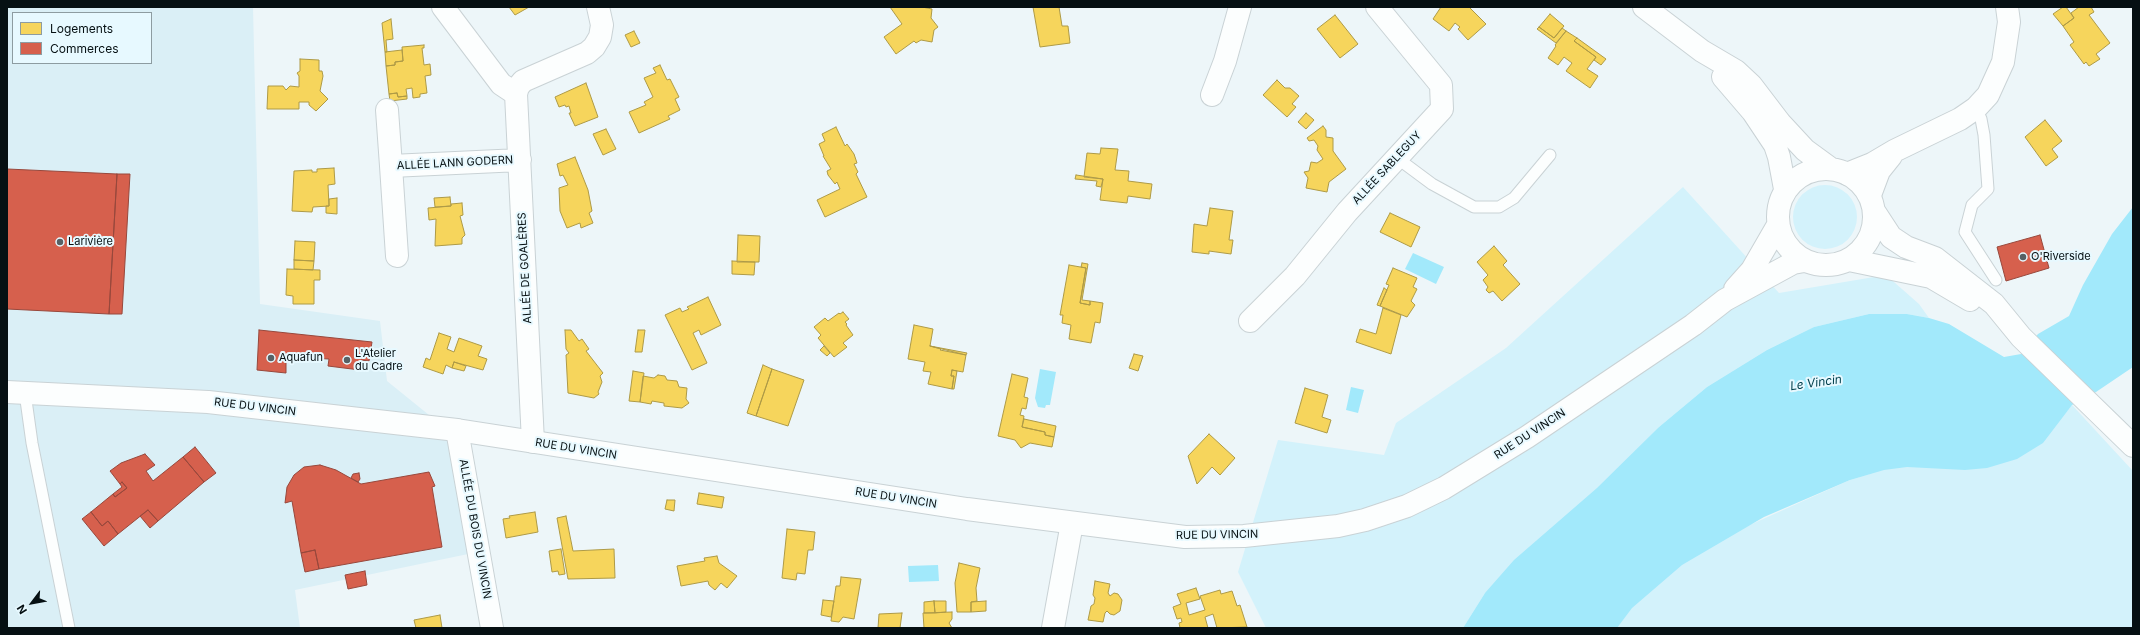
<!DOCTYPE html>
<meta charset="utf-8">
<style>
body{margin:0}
#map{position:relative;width:2140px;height:635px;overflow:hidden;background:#edf6f9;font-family:Inter,sans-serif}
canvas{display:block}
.frame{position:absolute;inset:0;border:8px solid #061013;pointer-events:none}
.legend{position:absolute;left:12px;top:12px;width:140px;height:52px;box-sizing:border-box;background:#e7f9ff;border:1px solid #8d9ca1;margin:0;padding:5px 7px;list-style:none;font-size:12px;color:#061013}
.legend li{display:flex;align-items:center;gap:8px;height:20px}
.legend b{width:20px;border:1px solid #8d9ca1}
.north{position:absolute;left:12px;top:583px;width:40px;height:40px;-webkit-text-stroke:3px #e7f9ff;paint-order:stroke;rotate:238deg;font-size:11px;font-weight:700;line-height:16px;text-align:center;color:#061013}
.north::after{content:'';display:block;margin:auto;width:14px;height:18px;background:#061013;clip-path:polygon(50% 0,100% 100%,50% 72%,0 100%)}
</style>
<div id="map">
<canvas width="2140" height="635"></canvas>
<div class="frame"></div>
<ul class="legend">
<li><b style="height:11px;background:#f6d55c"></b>Logements</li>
<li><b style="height:11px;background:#d6604d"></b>Commerces</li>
</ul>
<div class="north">N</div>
</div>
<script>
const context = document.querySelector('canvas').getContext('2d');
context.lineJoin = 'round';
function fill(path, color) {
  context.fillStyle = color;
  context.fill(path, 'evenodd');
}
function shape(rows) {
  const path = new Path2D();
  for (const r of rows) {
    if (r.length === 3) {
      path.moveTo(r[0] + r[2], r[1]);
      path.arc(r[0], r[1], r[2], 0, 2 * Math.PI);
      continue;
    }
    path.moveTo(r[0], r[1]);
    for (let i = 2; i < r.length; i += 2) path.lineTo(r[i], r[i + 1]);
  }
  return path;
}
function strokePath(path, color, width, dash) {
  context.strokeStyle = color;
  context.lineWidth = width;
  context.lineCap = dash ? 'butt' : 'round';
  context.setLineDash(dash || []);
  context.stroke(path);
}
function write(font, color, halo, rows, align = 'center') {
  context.font = font + ' Inter,sans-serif';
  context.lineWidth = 4;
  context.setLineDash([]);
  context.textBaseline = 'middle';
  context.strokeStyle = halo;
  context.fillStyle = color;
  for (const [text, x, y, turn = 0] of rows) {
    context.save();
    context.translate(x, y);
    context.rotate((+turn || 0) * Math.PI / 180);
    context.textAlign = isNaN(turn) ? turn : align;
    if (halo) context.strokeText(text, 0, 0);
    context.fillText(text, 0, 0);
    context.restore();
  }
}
const built = shape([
 [7,7,253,7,260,304,380,321,387,381,450,432,473,553,295,590,300,628,7,628],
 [13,13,151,13,151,63,13,63]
]);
const green = shape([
 [1825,217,32],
 [1683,187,1779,293,1886,275,1919,304,1929,318,1907,314,1869,314,1814,327,1767,350,1707,387,1659,427,1630,457,2133,367,2065,408,2067,411,2072,405,2133,471,2133,628,1469,628,1485,593,1463,628,1266,628,1238,572,1278,440,1384,455,1396,423,1506,348],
 [1875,472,1850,480,1743,528,1762,507]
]);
const water = shape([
 [2133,207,2133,367,2096,392,2072,405,2043,443,2017,459,1987,468,1965,470,1907,467,1884,470,1850,480,1764,517,1682,565,1632,608,1617,628,1463,628,1485,593,1514,560,1597,488,1659,427,1707,387,1767,350,1814,327,1869,314,1907,314,1929,318,1949,324,2004,357,2021,354,2038,334,2069,316,2083,285,2112,234],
 [1413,253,1444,267,1436,284,1405,269],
 [1040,369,1056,372,1050,405,1046,405,1045,408,1038,407,1035,398],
 [1351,387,1364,390,1358,413,1346,410],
 [938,565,939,581,909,582,908,566]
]);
const homes = shape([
 [509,7,529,7,515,15,509,7],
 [890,7,922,7,932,9,931,18,938,27,934,30,932,42,921,40,916,43,914,41,896,54,884,37,902,24,890,7],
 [1033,7,1059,7,1062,26,1068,26,1070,43,1040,47,1033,7],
 [1441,7,1469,7,1486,24,1468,40,1458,29,1460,27,1455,23,1449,31,1433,19,1441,7],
 [2063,7,2066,7,2074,18,2063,26,2053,14,2063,7],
 [2079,7,2091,7,2094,12,2089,15,2110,43,2096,54,2100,59,2089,66,2086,62,2084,64,2070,45,2074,42,2063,26,2074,18,2071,13,2079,7],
 [1550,14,1564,26,1554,38,1539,27,1550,14],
 [1335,15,1358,44,1340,58,1317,29,1335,15],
 [391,19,393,39,386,40,387,52,385,52,382,23,391,19],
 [1539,27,1554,38,1562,28,1566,31,1556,43,1537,29,1539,27],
 [634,31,640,43,631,47,625,35,634,31],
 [1566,31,1577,38,1574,41,1596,57,1587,69,1598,76,1590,88,1566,71,1572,63,1564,57,1558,65,1548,58,1556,46,1555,45,1566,31],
 [1577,38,1606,59,1601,65,1594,60,1596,57,1574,41,1577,38],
 [424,45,424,48,422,48,424,65,430,64,431,75,425,76,427,93,420,94,420,97,413,98,412,88,406,89,407,96,398,97,397,93,389,94,386,66,395,65,395,62,403,61,402,47,424,45],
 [402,50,403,61,395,62,395,65,386,66,385,52,402,50],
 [300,59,319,60,319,71,322,71,323,76,320,91,328,99,316,111,309,105,309,102,299,102,299,109,267,109,268,86,283,86,286,90,290,86,299,87,299,76,297,73,300,71,300,59],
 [660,65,667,80,670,79,679,97,675,99,680,110,668,116,670,119,639,133,629,112,646,105,644,102,653,97,644,78,656,73,653,68,660,65],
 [1277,80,1285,88,1290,88,1299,96,1292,104,1296,107,1287,117,1263,95,1277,80],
 [586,83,598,117,575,126,569,113,571,113,569,106,566,107,565,105,559,107,555,97,586,83],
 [397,93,398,97,407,96,407,99,390,101,389,94,397,93],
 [1306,113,1314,120,1306,129,1298,122,1306,113],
 [2045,120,2062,141,2052,149,2058,157,2046,166,2025,137,2045,120],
 [1323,126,1326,130,1326,137,1333,138,1333,151,1346,169,1329,182,1327,192,1306,188,1308,178,1304,172,1309,171,1311,162,1317,163,1323,159,1317,150,1318,146,1314,140,1309,141,1307,138,1323,126],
 [836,127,845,146,847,144,854,154,857,163,854,164,858,172,856,174,867,197,825,217,817,200,840,189,837,182,835,184,828,175,827,171,831,169,823,156,824,156,819,144,825,141,822,134,836,127],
 [606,129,616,149,603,155,593,134,606,129],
 [1101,148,1118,149,1115,170,1129,171,1128,181,1152,184,1150,199,1128,196,1127,203,1100,200,1103,179,1084,177,1087,153,1100,154,1101,148],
 [575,157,588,190,592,211,589,213,593,223,581,228,580,223,567,228,560,211,559,188,568,185,563,175,560,176,557,164,575,157],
 [334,168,335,184,328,185,329,206,313,207,312,212,292,211,294,171,312,170,312,172,317,172,317,169,334,168],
 [1076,175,1103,179,1101,187,1096,186,1097,181,1075,179,1076,175],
 [450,197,451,206,435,207,434,198,450,197],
 [337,198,337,214,326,213,326,206,329,206,329,199,337,198],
 [462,203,463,215,460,216,465,235,462,238,462,244,435,246,436,219,429,220,428,208,451,206,451,204,462,203],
 [1210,208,1233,211,1229,240,1233,240,1231,254,1209,251,1209,254,1192,252,1194,224,1207,226,1210,208],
 [1390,213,1420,227,1411,247,1380,232,1390,213],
 [738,235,760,236,759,262,737,262,738,235],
 [295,241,315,242,314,261,294,260,295,241],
 [1494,246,1507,261,1503,265,1520,284,1502,301,1493,291,1489,293,1486,290,1488,287,1483,280,1488,275,1477,262,1494,246],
 [294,260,314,261,313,270,294,269,294,260],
 [732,261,755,262,754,275,732,274,732,261],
 [1082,263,1088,264,1082,300,1090,301,1090,305,1080,303,1086,268,1081,267,1082,263],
 [1069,265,1086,268,1080,303,1090,305,1090,301,1103,303,1100,323,1095,322,1091,343,1069,339,1071,325,1062,323,1063,315,1060,315,1069,265],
 [1393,268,1417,278,1413,287,1417,289,1411,301,1415,305,1407,317,1380,306,1389,285,1386,284,1393,268],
 [287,269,320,270,320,280,314,280,314,304,293,304,293,296,286,295,287,269],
 [1384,288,1387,290,1380,306,1377,305,1384,288],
 [708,297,721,325,701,335,699,330,693,333,707,363,692,370,665,315,680,308,682,312,689,309,687,307,708,297],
 [1383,308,1401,315,1391,354,1356,342,1360,329,1376,334,1383,308],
 [843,312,849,319,845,322,847,324,846,325,853,335,843,343,847,347,834,357,818,338,821,335,814,327,825,318,828,321,839,313,840,314,843,312],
 [914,325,933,329,930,346,966,355,963,372,952,370,951,376,954,376,952,389,928,384,931,372,923,371,925,362,908,359,914,325],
 [565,330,571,330,579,341,582,339,589,349,586,351,603,373,600,376,602,382,598,392,599,394,594,398,568,393,566,355,569,353,566,349,565,330],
 [638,330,645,330,642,352,635,352,638,330],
 [439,333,451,337,447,349,454,352,459,338,482,346,478,356,487,359,483,370,454,362,452,368,446,365,443,374,423,367,426,358,430,360,439,333],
 [824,346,830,353,827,356,820,350,824,346],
 [930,346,967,353,966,355,940,350,941,349,930,346],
 [1134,354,1143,356,1138,371,1129,368,1134,354],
 [454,362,466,366,464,371,452,368,454,362],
 [763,365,772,369,756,416,747,413,763,365],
 [772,369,804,380,788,426,756,416,772,369],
 [952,370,957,371,954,389,952,389,954,376,951,376,952,370],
 [633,371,644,373,640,402,629,401,633,371],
 [1012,374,1028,378,1024,397,1028,398,1026,409,1022,408,1020,415,1024,416,1022,427,1045,432,1045,435,1054,437,1052,447,1030,443,1021,448,1015,440,998,436,1012,374],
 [658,375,665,376,667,380,677,381,679,387,687,388,686,399,689,403,682,408,664,406,664,403,652,401,651,404,640,402,643,376,654,378,658,375],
 [1305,388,1328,395,1322,417,1331,420,1327,433,1295,423,1305,388],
 [1024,419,1056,426,1054,437,1045,435,1045,432,1022,427,1024,419],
 [1209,434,1235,458,1220,475,1212,467,1197,484,1188,456,1209,434],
 [699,493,724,497,722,508,697,504,699,493],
 [667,500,675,500,674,511,665,509,667,500],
 [535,512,538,532,506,538,503,519,510,518,509,516,535,512],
 [566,516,573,551,614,549,615,578,568,579,557,518,566,516],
 [787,529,815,532,813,550,808,550,805,574,797,573,796,580,782,578,787,529],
 [561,549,565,574,559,575,558,571,552,572,549,551,561,549],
 [717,556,719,563,737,576,727,588,721,583,715,590,709,585,708,581,681,586,677,566,705,561,704,558,717,556],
 [959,563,980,568,976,588,977,601,971,602,971,612,957,612,955,583,959,563],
 [841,577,861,579,854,619,843,617,839,622,831,621,836,586,840,586,841,577],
 [1095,581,1110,584,1108,593,1110,596,1114,593,1118,594,1122,600,1120,611,1114,615,1110,614,1107,611,1105,613,1103,622,1088,620,1091,606,1094,604,1095,598,1093,595,1095,581],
 [1196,588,1200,599,1186,603,1189,615,1205,610,1200,596,1220,590,1221,594,1232,591,1237,606,1240,605,1247,627,1217,628,1213,614,1205,617,1208,628,1180,628,1179,623,1182,622,1181,618,1177,619,1173,607,1181,604,1177,594,1196,588],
 [823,600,834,601,831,617,821,615,823,600],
 [934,601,946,601,946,612,935,613,934,601],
 [934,601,935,613,924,613,924,602,934,601],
 [986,601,986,611,971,612,971,602,986,601],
 [952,612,952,619,949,623,952,628,924,628,923,613,952,612],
 [902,613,900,628,878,628,879,614,902,613],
 [440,615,442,628,416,628,414,620,440,615]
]);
const shops = shape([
 [7,169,117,174,109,314,7,309,7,169],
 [117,174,130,174,122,314,109,314,117,174],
 [2040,235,2049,268,2006,281,1997,247,2040,235],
 [259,330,372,342,369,361,361,360,360,370,328,366,329,359,286,357,286,373,257,370,259,330],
 [195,447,216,473,204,482,183,457,195,447],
 [145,454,155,465,146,471,153,481,183,457,204,482,158,521,148,510,118,534,108,521,102,526,91,512,113,494,115,497,127,488,122,482,120,484,110,471,121,463,145,454],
 [320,465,336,470,361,484,429,472,435,486,432,487,442,547,319,569,315,550,301,553,292,501,285,503,287,487,294,475,304,467,320,465],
 [359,473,360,479,358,482,351,478,353,474,359,473],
 [122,482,127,488,115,497,113,494,122,487,120,484,122,482],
 [148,510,158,521,150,528,140,516,148,510],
 [91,512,102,526,108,521,118,534,104,546,82,519,91,512],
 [315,550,319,569,305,572,301,553,315,550],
 [365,571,367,585,348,589,345,575,365,571]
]);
const lane = shape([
 [1976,108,1981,119,1984,135,1988,189,1972,205,1965,232,1996,280],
 [1397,158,1432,184,1474,207,1499,207,1514,198,1550,155],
 [25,393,32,443,69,628]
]);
const street = shape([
 [443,7,501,84,516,94],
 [1212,95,1225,61,1240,7],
 [387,110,391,166],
 [1847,174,1872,164,1894,151,1960,119,1976,108,1988,95,2003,62,2009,22,2007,7],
 [1870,195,1879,171,1891,156],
 [397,256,391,166,520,160],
 [1250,321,1295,276,1347,212,1442,109,1441,85,1377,7],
 [457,430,492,628],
 [533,442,516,94,518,87,523,81,587,53,594,47,600,37,602,25,598,7],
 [1053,628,1072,523]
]);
const secondary = shape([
 [1644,7,1702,51,1736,71,1751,85,1780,123,1805,150,1831,169],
 [1723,77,1753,112,1775,145,1779,157,1785,189],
 [1826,217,48],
 [1874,211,1891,237,1906,247,1935,258,1994,304,2021,337,2133,446],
 [1849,260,1931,277,1970,300],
 [1735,289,1752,270,1778,225],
 [7,392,208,402,457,430,967,509,1185,537,1244,536,1338,526,1365,520,1407,506,1444,488,1527,437,1693,325,1725,300,1793,263,1804,261]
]);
const markers = [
 [60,242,4,"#576064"],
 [2023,257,4,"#576064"],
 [271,358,4,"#576064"],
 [347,360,4,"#576064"]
];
const streetNames = [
 ["ALLÉE LANN GODERN",455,163,-3],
 ["ALLÉE SABLEGUY",1387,168,-47],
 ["ALLÉE DE GOALÈRES",525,268,-93],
 ["RUE DU VINCIN",255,407,7],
 ["RUE DU VINCIN",1530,434,-33],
 ["RUE DU VINCIN",576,449,9],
 ["RUE DU VINCIN",896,498,9],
 ["ALLÉE DU BOIS DU VINCIN",475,529,80],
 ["RUE DU VINCIN",1217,535,-1]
];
const poiNames = [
 ["Larivière",68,242],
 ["O'Riverside",2031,257],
 ["L'Atelier",355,354],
 ["du Cadre",355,367],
 ["Aquafun",279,358]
];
const waterNames = [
 ["Le Vincin",1816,383,-8]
];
fill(built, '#daeff6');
fill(green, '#d3f2fb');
fill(water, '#a2e9fb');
fill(homes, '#f6d55c');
strokePath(homes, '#ae9a46', 1);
fill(shops, '#d6604d');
strokePath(shops, '#98483c', 1);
strokePath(lane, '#c9d2d5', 13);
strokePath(street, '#c9d2d5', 24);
strokePath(secondary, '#c9d2d5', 24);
strokePath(lane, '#fcfefe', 11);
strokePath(street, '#fcfefe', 22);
strokePath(secondary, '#fcfefe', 22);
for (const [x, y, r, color] of markers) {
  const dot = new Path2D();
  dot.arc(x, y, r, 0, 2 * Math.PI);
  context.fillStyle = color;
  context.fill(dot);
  strokePath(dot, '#e7f9ff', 1.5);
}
write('11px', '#061013', '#e7f9ff', streetNames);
write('11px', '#061013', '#e7f9ff', poiNames, 'left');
write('italic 12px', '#003f4c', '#e7f9ff', waterNames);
</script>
